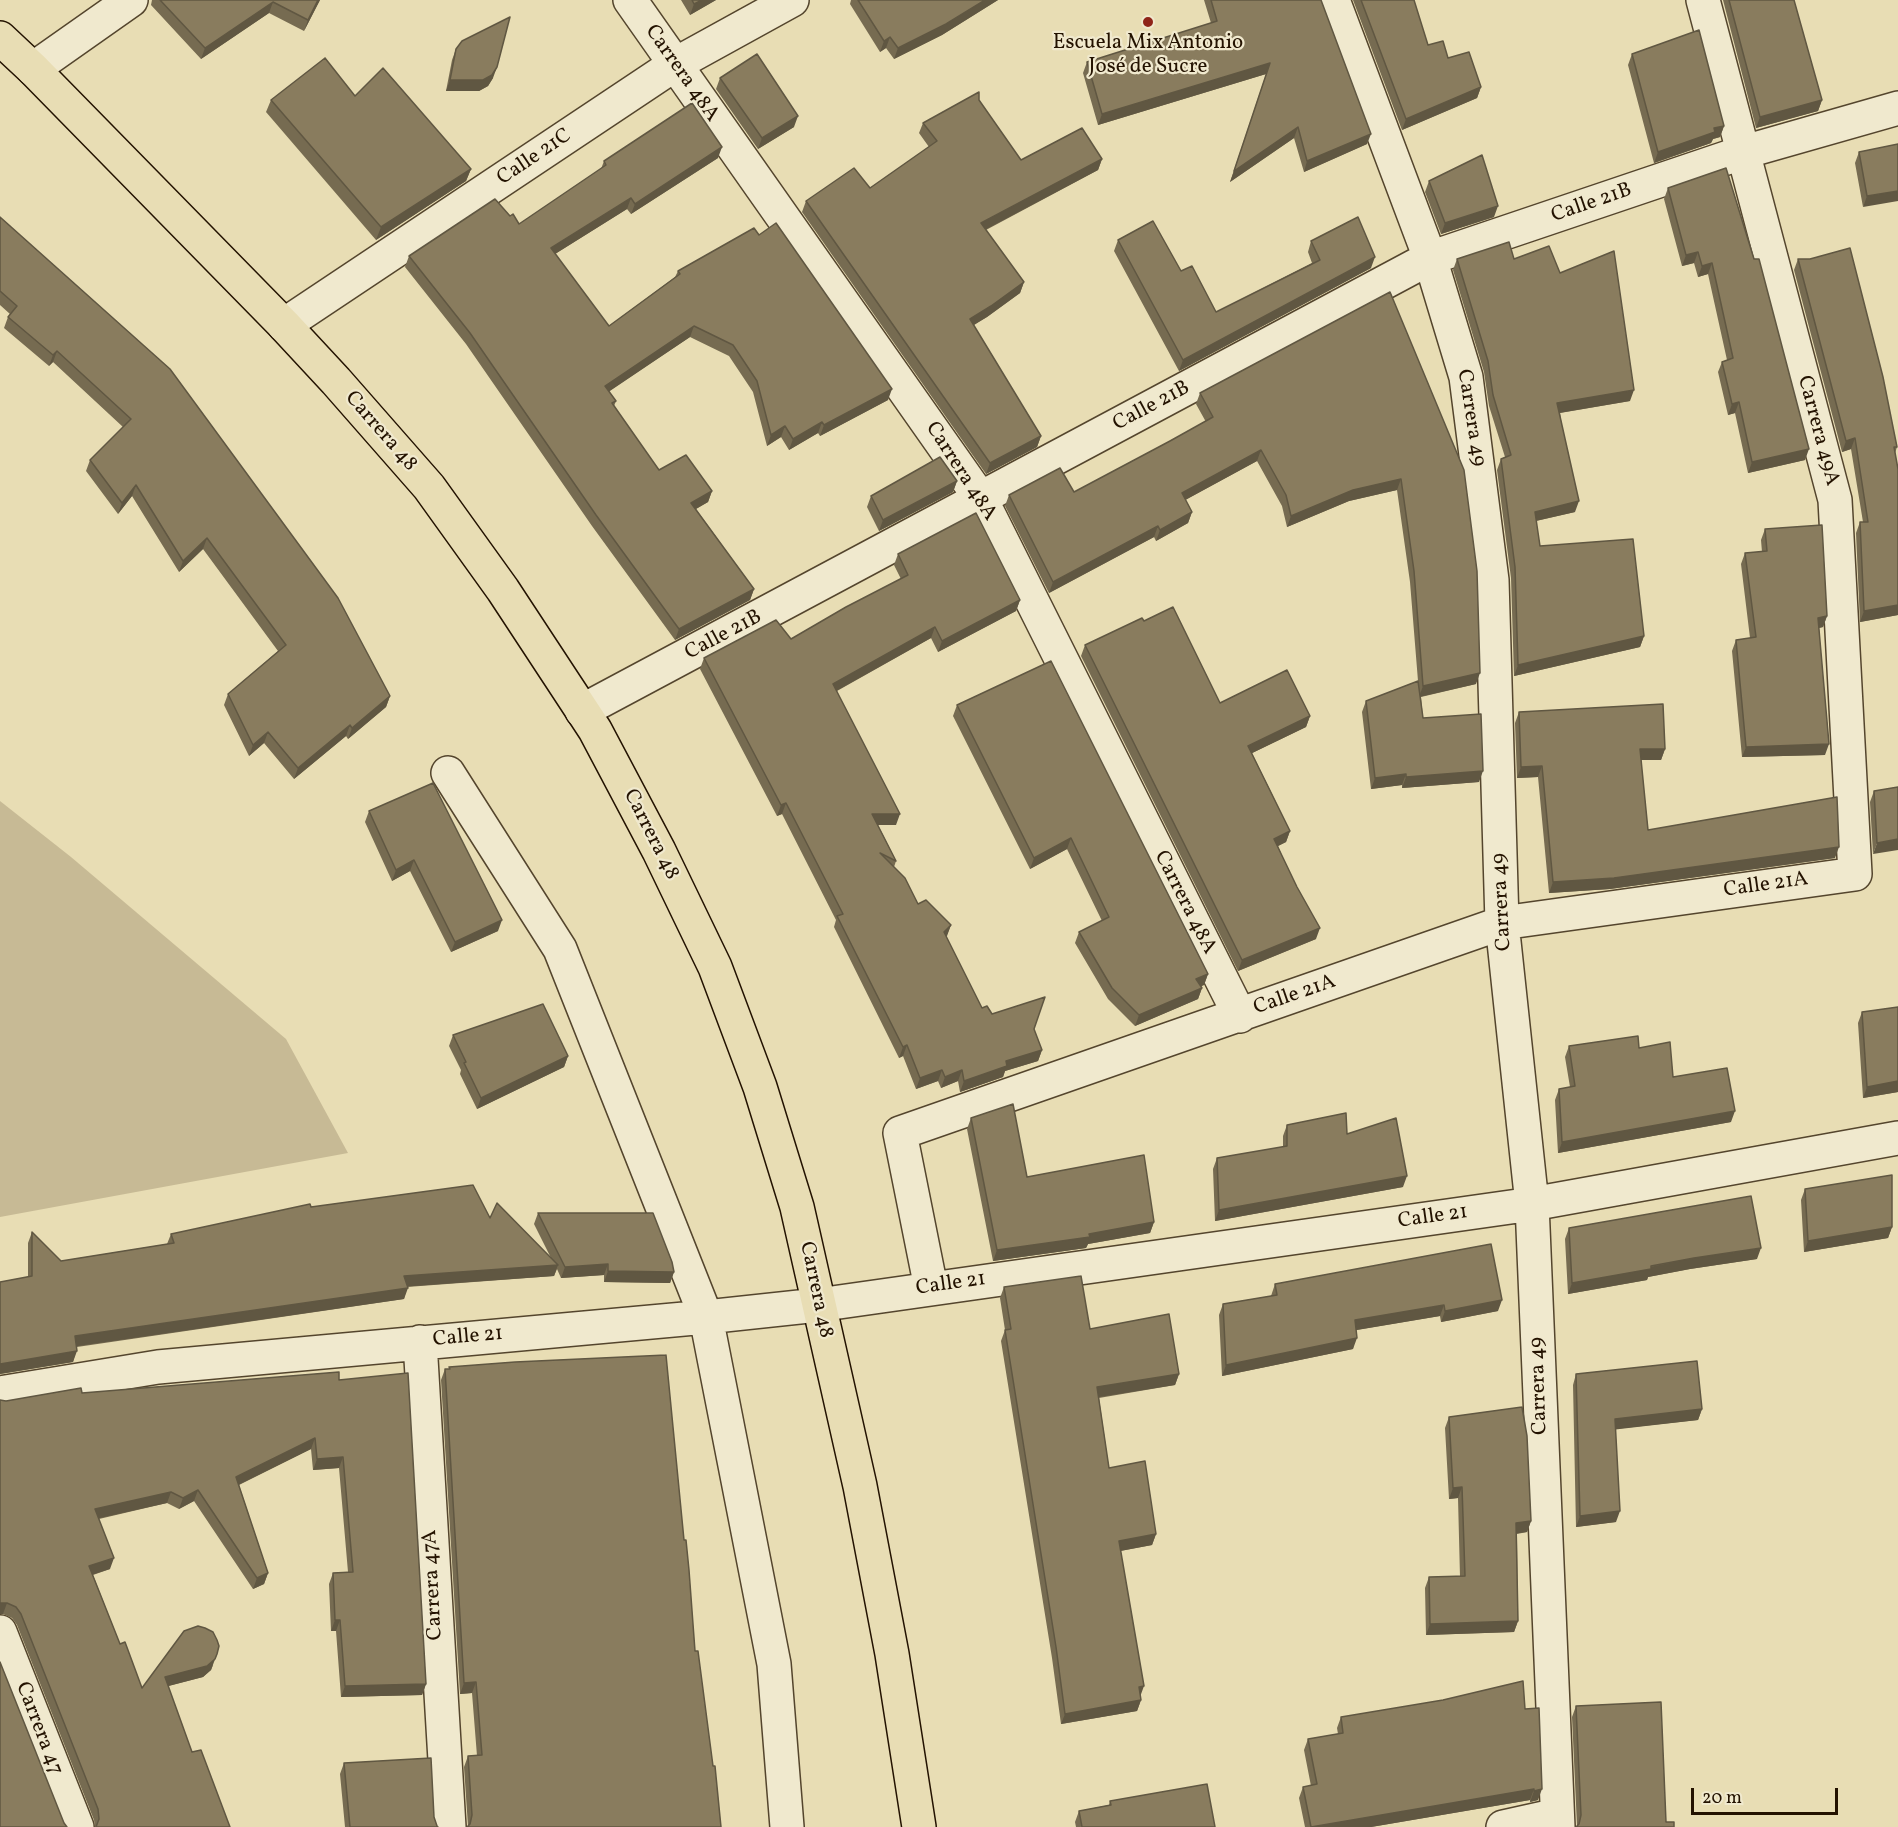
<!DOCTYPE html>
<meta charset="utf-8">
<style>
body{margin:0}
#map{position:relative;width:1898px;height:1827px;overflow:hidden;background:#e8ddb4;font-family:Vollkorn,serif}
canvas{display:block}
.scale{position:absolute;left:1691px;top:1788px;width:147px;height:27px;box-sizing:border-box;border:3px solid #231200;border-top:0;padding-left:8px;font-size:18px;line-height:21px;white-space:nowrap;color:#231200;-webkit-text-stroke:4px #f0e9ce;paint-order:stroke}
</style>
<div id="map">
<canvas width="1898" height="1827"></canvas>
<div class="scale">20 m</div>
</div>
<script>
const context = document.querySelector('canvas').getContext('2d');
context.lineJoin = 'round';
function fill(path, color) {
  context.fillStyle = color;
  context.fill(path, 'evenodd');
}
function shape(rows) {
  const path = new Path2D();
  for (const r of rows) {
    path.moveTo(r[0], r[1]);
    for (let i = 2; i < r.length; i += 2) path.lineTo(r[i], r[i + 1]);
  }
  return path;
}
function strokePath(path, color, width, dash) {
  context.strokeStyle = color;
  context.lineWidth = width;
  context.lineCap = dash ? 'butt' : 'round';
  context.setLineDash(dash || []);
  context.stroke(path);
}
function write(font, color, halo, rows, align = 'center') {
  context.font = font + ' Vollkorn,serif';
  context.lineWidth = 4.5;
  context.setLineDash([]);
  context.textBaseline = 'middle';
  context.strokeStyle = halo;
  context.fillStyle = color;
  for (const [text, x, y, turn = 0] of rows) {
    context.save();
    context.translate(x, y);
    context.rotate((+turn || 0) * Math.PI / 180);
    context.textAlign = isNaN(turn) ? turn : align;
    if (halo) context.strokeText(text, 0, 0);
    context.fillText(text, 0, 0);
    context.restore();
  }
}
const green = shape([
 [0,801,71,857,286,1039,348,1153,0,1217]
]);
const minor = shape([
 [630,0,981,499,1240,1016],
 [1333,0,1430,258,1466,377,1492,580,1502,923,1532,1204,1558,1827],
 [33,69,131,0],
 [284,325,674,65,792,0],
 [582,711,1430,258,1744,152,1898,108],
 [448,773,560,949,706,1317,774,1664,787,1827],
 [931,1288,900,1133,1502,923,1855,874,1835,500,1703,0],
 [420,1342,449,1827],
 [0,1393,158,1367,706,1317,818,1305,1532,1204,1898,1138],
 [0,1632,77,1827],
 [1503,1827,1557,1815]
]);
const trunk = shape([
 [0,38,33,69,284,325,336,381,429,487,503,590,595,730,659,851,715,967,760,1087,797,1207,860,1486,892,1654,919,1827]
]);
const wall = shape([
 [152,0,320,0,304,31,269,13,201,59,151,5],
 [681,0,716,0,690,15],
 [851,0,998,0,942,35,894,59,886,48,880,52,850,4],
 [1204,0,1321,0,1367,144,1304,172,1294,138,1230,182,1266,74,1098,125,1083,73,1087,62,1211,23],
 [1353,0,1414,0,1428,45,1448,58,1481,87,1477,98,1402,130],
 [1723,0,1794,0,1822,100,1818,111,1756,128],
 [456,49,493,78,488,86,479,91,446,91,452,60],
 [1632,54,1724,126,1720,137,1713,139,1711,143,1654,163,1628,65],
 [720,78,794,127,758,149,716,89],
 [271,100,471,169,466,181,376,240,266,112],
 [979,100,1021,160,1102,159,1098,170,986,230,1024,282,1020,293,987,317,973,325,1041,436,1037,447,986,474,802,212,806,201,870,188,929,147,919,133,923,123],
 [1898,144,1863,207,1855,163,1859,152],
 [718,158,631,214,627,209,555,254,609,326,675,277,678,271,888,400,820,436,818,433,789,450,781,437,767,446,753,392,729,356,690,337,609,391,616,401,614,406,659,470,712,491,708,502,696,509,754,589,750,600,675,640,592,526,466,344,405,267,409,256,510,216,519,224,601,169,604,161],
 [1726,168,1805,460,1748,473,1735,413,1728,415,1718,372,1722,362,1727,360,1708,274,1698,277,1694,263,1682,266,1664,199,1668,188],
 [1429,181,1494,217,1441,234,1425,192],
 [0,217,390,696,386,707,348,739,346,736,294,779,264,743,249,756,224,705,228,694,278,651,203,549,179,572,132,496,118,514,86,471,90,460,123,427,53,362,49,366,4,328,8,317,10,314,0,305],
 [1118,240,1181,271,1216,312,1312,263,1308,252,1311,241,1371,268,1179,371,1114,251],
 [1457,259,1514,259,1560,273,1630,401,1560,413,1575,512,1536,521,1540,546,1644,636,1640,647,1514,676,1511,578,1497,470,1501,459,1505,457,1489,406,1484,372,1453,270],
 [1798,259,1897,447,1895,453,1898,469,1898,615,1860,622,1856,533,1860,522,1863,522,1851,449,1842,452,1794,270],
 [1390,292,1476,684,1421,697,1423,718,1479,782,1402,788,1402,785,1371,789,1362,712,1366,701,1418,681,1410,582,1397,490,1349,501,1287,527,1282,506,1257,461,1185,500,1192,512,1188,523,1156,541,1154,537,1049,593,1005,506,1009,495,1074,492,1206,422,1196,404,1200,393],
 [957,481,953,492,879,531,867,507,871,496],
 [1765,529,1827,616,1823,627,1819,628,1825,755,1742,757,1732,651,1736,640,1750,638,1741,564,1745,553,1762,552,1761,540],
 [898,554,1020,600,1016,611,938,652,931,638,837,691,896,825,878,825,896,861,894,867,918,904,951,925,946,937,982,1008,992,1014,1034,1029,1042,1050,1038,1061,1005,1071,1003,1077,960,1092,958,1081,941,1088,938,1081,916,1089,903,1056,899,1058,834,927,836,920,782,814,777,816,700,669,704,658,791,639,901,579,894,565],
 [1085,645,1220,703,1310,716,1306,727,1252,753,1290,831,1286,842,1278,846,1316,939,1238,971,1081,656],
 [957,705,1208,974,1204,985,1201,986,1202,988,1198,999,1135,1026,1108,999,1075,943,1079,932,1102,921,1067,849,1030,869,953,716],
 [1519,712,1665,749,1661,760,1641,760,1648,830,1835,858,1610,889,1549,893,1538,777,1517,778,1515,723],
 [1898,787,1873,854,1870,802,1874,791],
 [369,811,498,931,451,952,410,871,392,881,365,822],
 [1898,1007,1898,1092,1863,1098,1858,1023,1862,1012],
 [453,1035,568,1056,564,1067,477,1109,460,1074,461,1070,449,1046],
 [1569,1046,1639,1048,1673,1077,1731,1122,1558,1153,1555,1100,1559,1089,1570,1087,1565,1057],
 [971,1118,1027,1177,1154,1222,1150,1233,1088,1244,1086,1248,993,1261,967,1129],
 [1287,1125,1347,1134,1403,1187,1215,1221,1213,1169,1217,1158,1283,1147,1283,1136],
 [1805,1189,1892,1227,1888,1238,1804,1252,1801,1200],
 [311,1207,490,1218,551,1258,534,1224,538,1213,674,1272,670,1283,604,1282,604,1275,561,1278,557,1269,554,1276,407,1287,404,1299,77,1347,73,1362,0,1374,0,1282,28,1277,28,1243,32,1232,61,1261,167,1244,171,1234],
 [1569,1228,1757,1259,1690,1269,1648,1277,1647,1280,1568,1294,1565,1239],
 [1275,1284,1498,1311,1441,1322,1440,1316,1356,1330,1353,1349,1222,1376,1219,1315,1223,1304,1271,1296],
 [1004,1287,1090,1329,1179,1374,1175,1385,1099,1398,1109,1468,1156,1534,1152,1545,1120,1551,1141,1700,1137,1711,1061,1724,1052,1658,1001,1341,1005,1330,1000,1298],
 [449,1367,695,1651,713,1766,468,1826,464,1767,468,1756,477,1756,472,1693,460,1694,441,1380,445,1369,449,1369],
 [1576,1374,1702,1409,1698,1420,1615,1429,1616,1522,1576,1527,1573,1385],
 [339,1380,426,1684,422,1695,341,1697,336,1631,331,1631,329,1584,333,1573,348,1572,339,1468,313,1470,311,1449,239,1485,268,1573,264,1584,253,1589,194,1501,179,1509,167,1503,99,1519,110,1569,93,1575,120,1644,142,1688,213,1665,211,1670,203,1677,168,1686,192,1752,230,1827,95,1827,94,1820,17,1625,12,1618,3,1614,6,1401,82,1393],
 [1449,1417,1531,1521,1527,1532,1517,1534,1518,1621,1514,1632,1426,1635,1425,1588,1429,1577,1460,1577,1458,1498,1449,1499,1445,1428],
 [1576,1706,1666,1822,1577,1826,1572,1717],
 [1525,1709,1538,1800,1530,1802,1530,1800,1371,1827,1305,1827,1299,1798,1303,1787,1311,1786,1304,1750,1308,1739,1338,1734,1337,1728,1341,1717],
 [344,1763,434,1817,437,1826,438,1827,345,1827,340,1774],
 [1110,1801,1215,1827,1076,1827,1075,1822,1079,1811,1109,1805]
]);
const shadedWall = shape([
 [318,0,320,0,304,31,308,20],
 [702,0,716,0,690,15,694,4],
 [985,0,998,0,942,35,894,59,898,48],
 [273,2,269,13,201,59,205,48],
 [890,37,886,48,880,52,884,41],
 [1270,63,1266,74,1098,125,1102,114],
 [497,67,493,78,488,86,479,91,446,91,450,80],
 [1481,87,1477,98,1402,130,1406,119],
 [1822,100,1818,111,1756,128,1760,117],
 [798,116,794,127,758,149,762,138],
 [1724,126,1720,137,1713,139,1711,143,1654,163,1658,152,1714,128],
 [1298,127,1294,138,1230,182,1234,171],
 [1371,134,1367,144,1304,172,1307,161],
 [722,147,718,158,631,214,635,204],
 [1102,159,1098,170,977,234,981,223],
 [471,169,466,181,376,240,381,227],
 [1898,191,1898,201,1863,207,1867,196],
 [631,198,627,209,547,259,551,248],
 [1498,206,1494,217,1441,234,1445,223],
 [1698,252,1694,263,1682,266,1686,255],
 [1375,257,1371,268,1179,371,1183,360],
 [1712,263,1708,274,1698,277,1702,266],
 [1024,282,1020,293,987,317,966,330,970,319],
 [694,326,690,337,601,397,605,386],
 [57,351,53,362,49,366,53,355],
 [892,389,888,400,820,436,824,425],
 [1634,390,1630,401,1553,414,1557,403],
 [1739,402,1735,413,1728,415,1732,404],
 [822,422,818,433,789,450,793,439],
 [785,426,781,437,767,446,771,435],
 [1041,436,1037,447,986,474,990,463],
 [1855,438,1851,449,1842,452,1846,441],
 [1809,449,1805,460,1748,473,1752,462],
 [1261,450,1257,461,1178,504,1182,493],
 [1401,479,1397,490,1349,501,1287,527,1291,516,1353,490],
 [957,481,953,492,879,531,883,520],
 [136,485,132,496,118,514,122,503],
 [712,491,708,502,687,514,691,503],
 [1579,501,1575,512,1531,522,1535,512],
 [1192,512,1188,523,1156,541,1160,530],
 [1158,526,1154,537,1049,593,1053,582],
 [207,538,203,549,179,572,183,561],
 [754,589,750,600,675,640,679,629],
 [1020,600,1016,611,938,652,942,641],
 [1898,605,1898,615,1860,622,1864,611],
 [1827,616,1823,627,1814,629,1818,618],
 [935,627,931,638,829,695,833,684],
 [1644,636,1640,647,1514,676,1518,665],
 [1480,673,1476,684,1419,697,1423,686],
 [390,696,386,707,348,739,352,728],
 [1310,716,1306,727,1244,757,1248,746],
 [350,725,346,736,294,779,298,768],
 [268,732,264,743,249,756,253,745],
 [1829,744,1825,755,1742,757,1746,747],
 [1640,749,1665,749,1661,760,1636,760],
 [1542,766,1538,777,1517,778,1521,767],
 [1483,771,1479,782,1402,788,1406,777],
 [1406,774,1402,785,1371,789,1375,778],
 [786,803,782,814,777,816,781,805],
 [872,814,900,814,896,825,868,825],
 [1290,831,1286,842,1270,850,1274,839],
 [1071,838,1067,849,1030,869,1034,858],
 [1898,839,1898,850,1873,854,1877,843],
 [1839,847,1835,858,1610,889,1549,893,1553,882],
 [414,860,410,871,392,881,396,870],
 [502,920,498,931,451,952,455,942],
 [951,925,947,936,940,943,944,932],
 [1320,928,1316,939,1238,971,1242,960],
 [1208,974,1204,985,1192,990,1196,979],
 [1202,988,1198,999,1135,1026,1139,1015],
 [907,1045,903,1056,899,1058,903,1047],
 [1042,1050,1038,1061,1005,1071,1003,1077,960,1092,964,1081,1006,1061],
 [568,1056,564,1067,477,1109,481,1098],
 [942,1070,938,1081,916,1089,920,1078],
 [962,1070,958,1081,941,1088,945,1077],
 [1898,1081,1898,1092,1863,1098,1867,1087],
 [1735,1111,1731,1122,1558,1153,1562,1142],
 [1407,1176,1403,1187,1215,1221,1219,1210],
 [1154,1222,1150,1233,1088,1244,1086,1248,993,1261,997,1250],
 [1892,1227,1888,1238,1804,1252,1808,1241],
 [1761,1248,1757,1259,1690,1269,1648,1277,1647,1280,1568,1294,1572,1283,1694,1258],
 [608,1264,604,1275,561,1278,565,1267],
 [558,1265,554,1276,400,1287,404,1276],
 [608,1271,674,1272,670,1283,604,1282],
 [408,1288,404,1299,71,1347,75,1336],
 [1502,1300,1498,1311,1441,1322,1445,1311],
 [1444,1305,1440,1316,1351,1331,1355,1320],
 [1357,1338,1353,1349,1222,1376,1226,1365],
 [77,1351,73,1362,0,1374,0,1364],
 [1179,1374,1175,1385,1093,1398,1097,1387],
 [1702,1409,1698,1420,1611,1430,1615,1419],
 [315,1438,311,1449,232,1488,236,1477],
 [343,1457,339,1468,313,1470,317,1459],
 [1462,1487,1458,1498,1449,1499,1453,1488],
 [198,1490,194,1501,179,1509,183,1498],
 [171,1492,167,1503,91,1520,95,1509],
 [1620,1511,1616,1522,1576,1527,1580,1516],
 [1531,1521,1527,1532,1512,1534,1516,1523],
 [1156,1534,1152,1545,1115,1552,1119,1541],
 [114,1558,110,1569,85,1577,89,1566],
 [268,1573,264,1584,253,1589,257,1578],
 [0,1603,7,1603,3,1614,0,1614],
 [335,1620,340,1620,336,1631,331,1631],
 [1518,1621,1514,1632,1426,1635,1430,1624],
 [217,1654,211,1670,203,1677,161,1688,165,1677],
 [476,1682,472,1693,460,1694,464,1683],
 [426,1684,422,1695,341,1697,345,1686],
 [1144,1686,1140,1697,1139,1687],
 [1141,1700,1137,1711,1061,1724,1065,1714],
 [1534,1789,1530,1800,1371,1827,1311,1827],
 [1542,1789,1538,1800,1530,1802,1534,1791]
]);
const building = shape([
 [160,0,318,0,308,20,273,2,205,48,160,0],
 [692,0,702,0,694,4,692,0],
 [858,0,985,0,946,24,898,48,890,37,884,41,858,0],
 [1211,0,1321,0,1371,134,1307,161,1298,127,1234,171,1270,63,1102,114,1087,62,1217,21,1211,0],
 [1361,0,1414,0,1428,45,1443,41,1448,58,1469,52,1481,87,1406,119,1361,0],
 [1729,0,1794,0,1822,100,1760,117,1729,0],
 [510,17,497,67,492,75,483,80,450,80,456,49,462,41,510,17],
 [1699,30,1724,126,1714,128,1715,132,1658,152,1632,54,1699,30],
 [757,54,798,116,762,138,720,78,757,54],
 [325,58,355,96,383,68,471,169,381,227,271,100,325,58],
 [979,92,979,100,1021,160,1082,128,1102,159,981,223,1024,282,991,306,970,319,1041,436,990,463,806,201,854,168,870,188,937,141,923,123,979,92],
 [692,103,722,147,635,204,631,198,551,248,609,326,680,274,678,271,754,228,759,235,776,223,892,389,824,425,822,422,793,439,785,426,771,435,757,381,733,345,694,326,605,386,616,401,612,403,659,470,686,455,712,491,691,503,754,589,679,629,596,515,470,333,409,256,495,199,510,216,513,214,519,224,606,165,604,161,692,103],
 [1898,144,1898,191,1867,196,1859,152,1898,144],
 [1482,155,1498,206,1445,223,1429,181,1482,155],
 [1726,168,1754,259,1759,259,1809,449,1752,462,1739,402,1732,404,1722,362,1733,358,1712,263,1702,266,1698,252,1686,255,1668,188,1726,168],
 [0,217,170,369,338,598,390,696,352,728,350,725,298,768,268,732,253,745,228,694,286,645,207,538,183,561,136,485,122,503,90,460,131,419,57,351,53,355,8,317,17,306,0,291,0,217],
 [1358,217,1375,257,1183,360,1118,240,1153,221,1181,271,1192,266,1216,312,1320,260,1311,241,1358,217],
 [1509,242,1514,259,1549,246,1560,273,1614,251,1634,390,1557,403,1579,501,1535,512,1540,546,1633,539,1644,636,1518,665,1515,567,1501,459,1511,455,1493,395,1488,361,1457,259,1509,242],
 [1850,248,1883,377,1897,447,1894,447,1898,469,1898,605,1864,611,1860,522,1868,522,1855,438,1846,441,1798,259,1810,259,1850,248],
 [1390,292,1464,470,1477,571,1480,673,1423,686,1414,571,1401,479,1353,490,1291,516,1286,495,1261,450,1182,493,1192,512,1160,530,1158,526,1053,582,1009,495,1060,468,1074,492,1170,441,1213,417,1200,393,1390,292],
 [940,457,957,481,883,520,871,496,940,457],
 [976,513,1020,600,942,641,935,627,833,684,900,814,872,814,896,861,880,853,905,878,918,904,926,900,951,925,944,932,982,1008,987,1006,992,1014,1045,997,1034,1029,1042,1050,1006,1061,1007,1066,964,1081,962,1070,945,1077,942,1070,920,1078,907,1045,903,1047,837,916,843,914,786,803,781,805,704,658,776,620,791,639,846,607,908,575,898,554,976,513],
 [1822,525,1827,616,1818,618,1829,744,1746,747,1736,640,1756,637,1745,553,1767,551,1765,529,1822,525],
 [1173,607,1220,703,1287,670,1310,716,1248,746,1290,831,1274,839,1297,887,1320,928,1242,960,1085,645,1142,618,1144,621,1173,607],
 [1051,661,1208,974,1196,979,1202,988,1139,1015,1112,988,1079,932,1109,917,1071,838,1034,858,957,705,1051,661],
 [1418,681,1423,718,1481,714,1483,771,1406,777,1406,774,1375,778,1366,701,1418,681],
 [1663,704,1665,749,1640,749,1648,830,1837,797,1839,847,1614,878,1553,882,1542,766,1521,767,1519,712,1663,704],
 [433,783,502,920,455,942,414,860,396,870,369,811,433,783],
 [1898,787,1898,839,1877,843,1874,791,1898,787],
 [543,1004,568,1056,481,1098,464,1063,466,1062,453,1035,543,1004],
 [1898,1007,1898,1081,1867,1087,1862,1012,1898,1007],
 [1638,1036,1639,1048,1670,1042,1673,1077,1727,1068,1735,1111,1562,1142,1559,1089,1575,1086,1569,1046,1638,1036],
 [1013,1104,1027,1177,1144,1155,1154,1222,1089,1234,1090,1237,997,1250,971,1118,1013,1104],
 [1346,1113,1347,1134,1396,1118,1407,1176,1219,1210,1217,1158,1287,1146,1287,1125,1346,1113],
 [1892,1175,1892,1227,1808,1241,1805,1189,1892,1175],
 [473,1185,490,1218,497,1203,558,1265,404,1276,408,1288,75,1336,77,1351,0,1364,0,1282,32,1276,32,1232,61,1261,174,1243,171,1234,310,1204,311,1207,473,1185],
 [1751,1196,1761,1248,1694,1258,1651,1266,1651,1269,1572,1283,1569,1228,1751,1196],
 [538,1213,653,1213,672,1262,674,1272,608,1271,608,1264,565,1267,538,1213],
 [1491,1244,1502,1300,1445,1311,1444,1305,1355,1320,1357,1338,1226,1365,1223,1304,1277,1295,1275,1284,1491,1244],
 [1081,1276,1090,1329,1169,1314,1179,1374,1097,1387,1109,1468,1145,1461,1156,1534,1119,1541,1144,1686,1139,1687,1141,1700,1065,1714,1056,1647,1005,1330,1011,1329,1004,1287,1081,1276],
 [666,1355,684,1540,686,1540,689,1570,695,1651,698,1651,713,1766,715,1766,721,1827,467,1827,470,1824,472,1815,468,1756,482,1755,476,1682,464,1683,445,1369,450,1369,449,1367,515,1362,666,1355],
 [1697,1361,1702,1409,1615,1419,1620,1511,1580,1516,1576,1374,1697,1361],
 [339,1372,339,1380,408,1373,426,1684,345,1686,340,1620,335,1620,333,1573,353,1572,343,1457,317,1459,315,1438,236,1477,268,1573,257,1578,198,1490,183,1498,171,1492,95,1509,114,1558,89,1566,120,1644,125,1642,142,1688,184,1631,198,1626,205,1628,213,1632,217,1640,219,1646,217,1654,215,1659,207,1666,165,1677,192,1752,201,1750,230,1827,96,1827,99,1819,98,1809,21,1614,16,1607,7,1603,0,1603,0,1400,6,1401,81,1388,82,1393,339,1372],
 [1522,1407,1527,1436,1531,1521,1516,1523,1518,1621,1430,1624,1429,1577,1465,1576,1462,1487,1453,1488,1449,1417,1522,1407],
 [0,1662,64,1823,67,1827,0,1827,0,1662],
 [1523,1681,1525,1709,1539,1708,1542,1789,1534,1791,1534,1789,1311,1827,1303,1787,1317,1784,1308,1739,1343,1733,1341,1717,1443,1700,1523,1681],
 [1661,1702,1666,1822,1674,1822,1674,1827,1576,1827,1579,1824,1581,1815,1576,1706,1661,1702],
 [431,1758,434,1817,437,1826,438,1827,350,1827,344,1763,431,1758],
 [1207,1784,1215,1827,1082,1827,1079,1811,1111,1805,1110,1801,1207,1784]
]);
const markers = [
 [1148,22,6,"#8f2418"]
];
const poiNames = [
 ["Escuela Mix Antonio",1148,44],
 ["José de Sucre",1148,68]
];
const streetNames = [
 ["Carrera 48A",681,74,55],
 ["Calle 21C",535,158,-34],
 ["Calle 21B",1592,204,-19],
 ["Calle 21B",1152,407,-28],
 ["Carrera 49",1470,418,81],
 ["Carrera 49A",1817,431,75],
 ["Carrera 48",380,432,49],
 ["Carrera 48A",960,472,57],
 ["Calle 21B",724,636,-28],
 ["Carrera 48",650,835,63],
 ["Calle 21A",1766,886,-8],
 ["Carrera 49",1503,902,-93],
 ["Carrera 48A",1184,903,63],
 ["Calle 21A",1295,996,-19],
 ["Calle 21",1433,1218,-8],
 ["Calle 21",951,1285,-8],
 ["Carrera 48",815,1290,78],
 ["Calle 21",468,1338,-5],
 ["Carrera 49",1540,1386,-92],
 ["Carrera 47A",434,1585,-93],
 ["Carrera 47",38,1729,69]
];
fill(green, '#c7ba95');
strokePath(minor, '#54452d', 36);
strokePath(trunk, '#231200', 36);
strokePath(minor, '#f0e9ce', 33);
strokePath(trunk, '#e8ddb4', 33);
fill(wall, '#766b51');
fill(shadedWall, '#605742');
fill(building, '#897c5e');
strokePath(building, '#605742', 1.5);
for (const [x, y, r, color] of markers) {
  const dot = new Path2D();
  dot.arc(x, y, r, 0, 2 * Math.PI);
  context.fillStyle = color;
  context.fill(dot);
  strokePath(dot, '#f0e9ce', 2);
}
write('21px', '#231200', '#f0e9ce', poiNames);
write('21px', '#231200', '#f0e9ce', streetNames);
</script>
